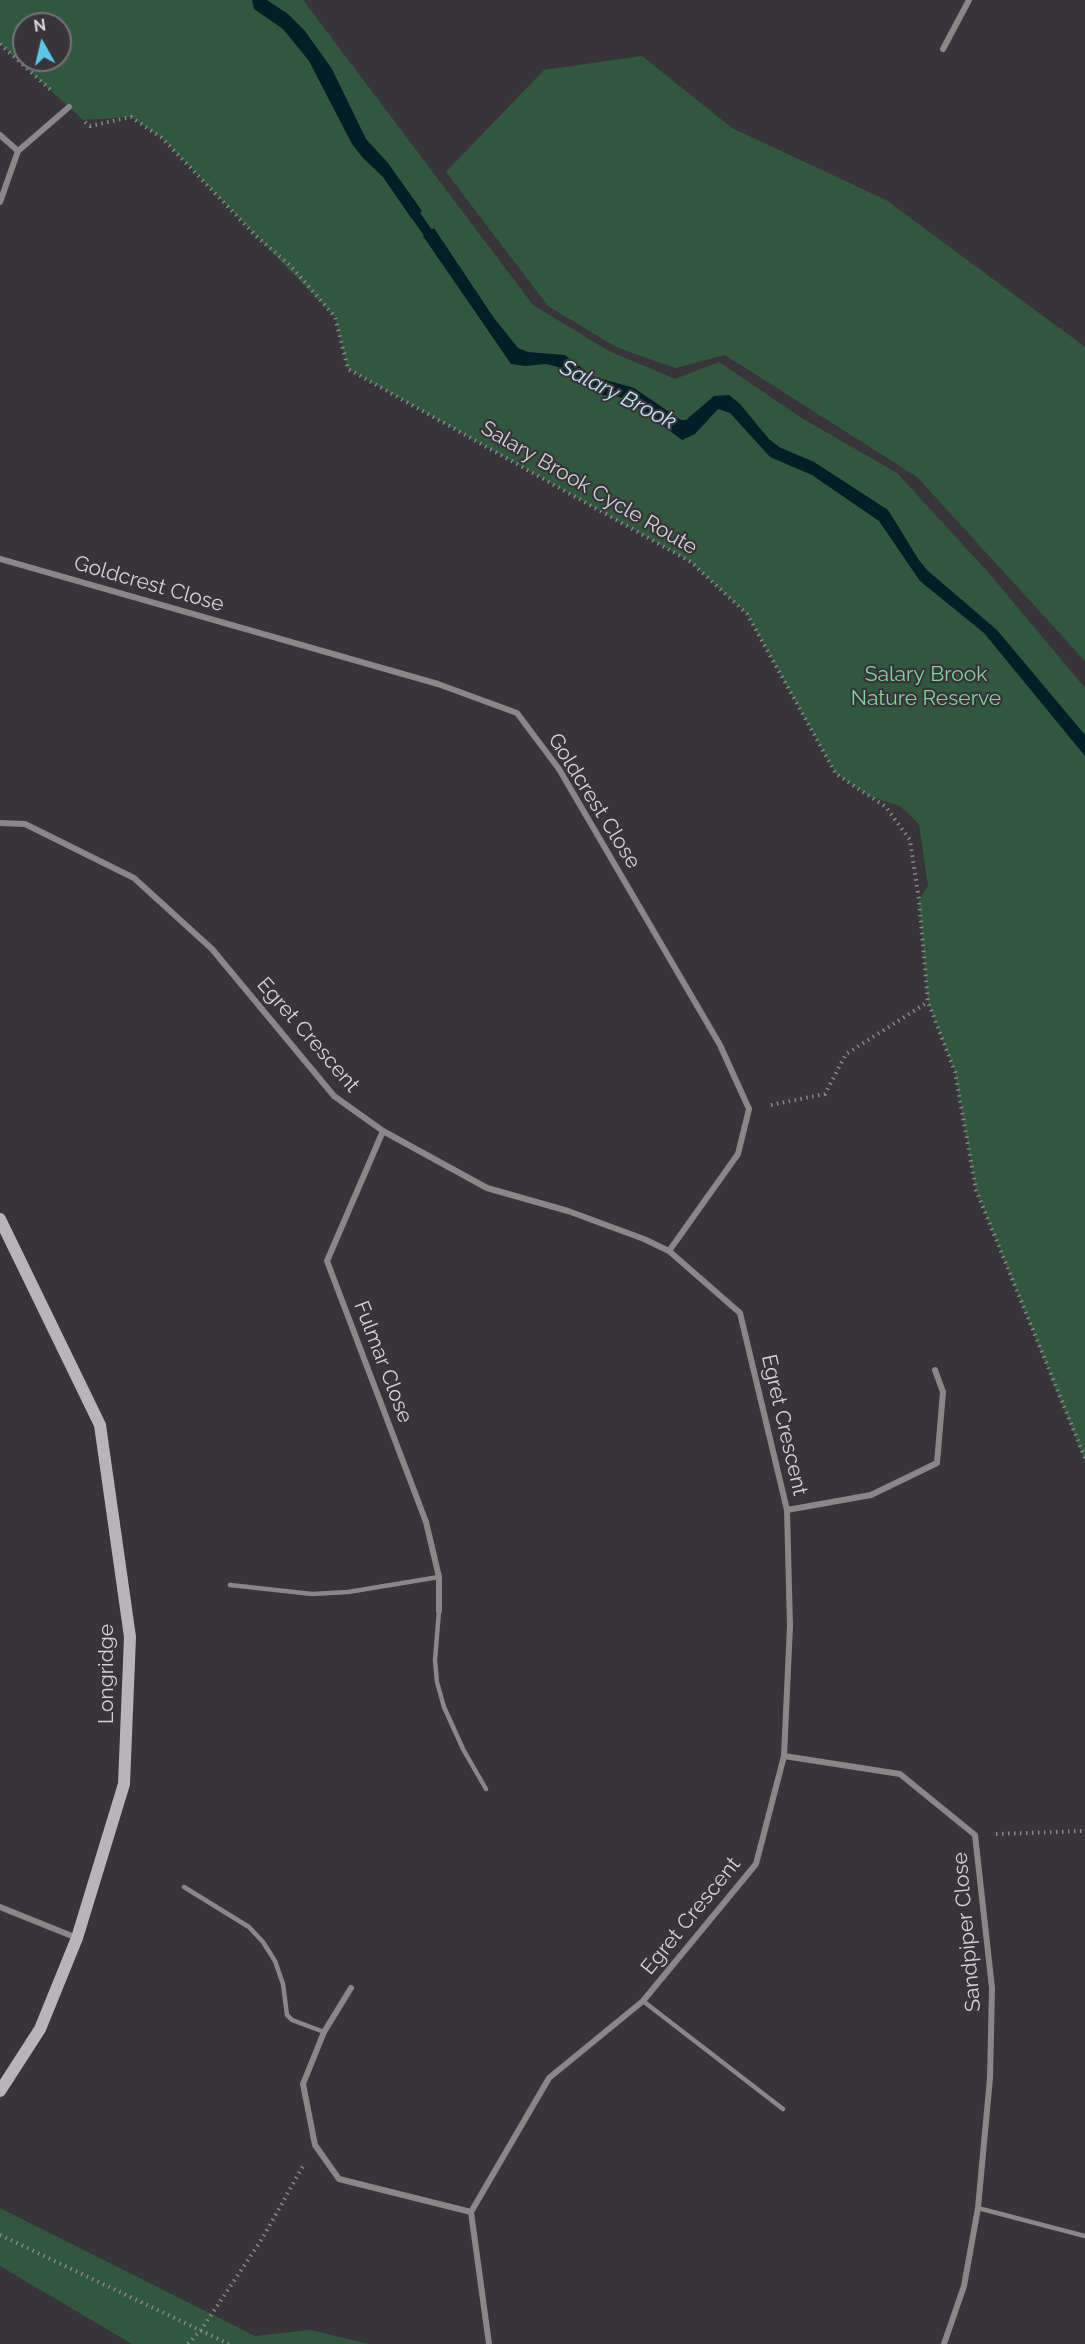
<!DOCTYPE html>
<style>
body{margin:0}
#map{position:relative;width:1085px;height:2344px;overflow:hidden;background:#38353a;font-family:Raleway,sans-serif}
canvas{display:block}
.north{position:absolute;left:12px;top:12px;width:60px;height:60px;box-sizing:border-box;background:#38353a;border:2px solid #767378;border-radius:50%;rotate:352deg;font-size:16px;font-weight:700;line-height:24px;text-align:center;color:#d3d1d5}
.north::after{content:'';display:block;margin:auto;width:21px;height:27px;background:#5dc7e8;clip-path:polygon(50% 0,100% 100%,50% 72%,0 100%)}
</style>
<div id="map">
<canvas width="1085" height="2344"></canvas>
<div class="north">N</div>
</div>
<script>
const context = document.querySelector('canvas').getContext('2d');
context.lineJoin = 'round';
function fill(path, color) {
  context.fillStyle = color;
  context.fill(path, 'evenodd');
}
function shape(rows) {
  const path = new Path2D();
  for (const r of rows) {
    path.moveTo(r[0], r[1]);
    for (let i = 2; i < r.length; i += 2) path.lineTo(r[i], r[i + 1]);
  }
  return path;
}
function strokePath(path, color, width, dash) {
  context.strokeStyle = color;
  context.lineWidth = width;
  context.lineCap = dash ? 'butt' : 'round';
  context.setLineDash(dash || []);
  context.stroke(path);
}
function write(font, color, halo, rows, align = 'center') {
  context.font = font + ' Raleway,sans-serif';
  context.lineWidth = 4.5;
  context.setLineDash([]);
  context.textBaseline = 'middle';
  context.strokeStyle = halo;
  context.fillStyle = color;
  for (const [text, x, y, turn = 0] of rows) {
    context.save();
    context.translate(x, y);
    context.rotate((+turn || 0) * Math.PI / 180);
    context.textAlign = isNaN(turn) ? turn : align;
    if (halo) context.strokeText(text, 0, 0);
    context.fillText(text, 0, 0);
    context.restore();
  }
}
const green = shape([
 [0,0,303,0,533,305,609,351,675,379,719,362,800,417,897,473,988,572,1085,688,1085,1461,976,1190,955,1072,928,1002,919,900,928,886,919,824,900,806,871,797,836,774,747,614,691,562,348,369,335,317,162,138,131,117,83,120,0,44],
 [24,24,60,24,60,60,24,60],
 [642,56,732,128,886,200,1085,347,1085,661,917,477,725,355,675,368,616,347,548,306,446,172,544,70],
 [0,2208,255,2336,310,2330,369,2344,132,2344,0,2266]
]);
const water = shape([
 [252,0,267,0,288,14,305,31,332,69,366,139,388,163,422,211,412,219,383,177,363,158,352,144,309,61,283,29,254,9],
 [434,228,494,318,518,348,528,352,565,355,592,376,634,388,681,420,686,420,714,396,729,395,740,404,769,439,779,447,814,462,888,510,919,560,927,570,997,630,1085,735,1085,756,984,633,920,581,879,521,812,475,770,457,730,413,718,409,695,434,682,440,630,401,619,397,601,395,558,367,546,364,525,366,511,364,423,236]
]);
const stream = shape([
 [408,204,435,243]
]);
const path = shape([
 [0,44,53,92],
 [85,122,90,126,131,117,162,138,256,236,291,266,335,317,348,369,691,562,747,614,836,774,886,807,910,840,919,900,928,1002,955,1072,976,1190,1085,1458],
 [771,1105,825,1094,846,1054,928,1002],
 [996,1834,1085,1831],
 [0,2235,229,2344],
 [188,2344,201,2330,262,2239,303,2166]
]);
const lane = shape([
 [230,1585,312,1594,348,1592,439,1577],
 [439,1611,435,1660,437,1682,444,1707,463,1749,486,1789],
 [184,1887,249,1927,263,1942,275,1961,283,1984,287,2015,292,2020,324,2032],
 [643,2001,783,2109],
 [978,2208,1085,2236]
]);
const street = shape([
 [943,49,969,0],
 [0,135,18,151,69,107],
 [0,202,18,151],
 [0,559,438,684,517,713,559,769,720,1045,749,1109,738,1154,669,1251],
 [0,823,25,824,134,878,212,949,334,1096,383,1131,487,1188,568,1211,644,1239,669,1251,740,1313,787,1510,790,1626,784,1756,756,1864,643,2001,549,2078,471,2212,489,2344],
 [383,1131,327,1261,426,1522,439,1577,439,1611],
 [787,1510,871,1495,937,1463,943,1392,935,1370],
 [784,1756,900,1774,975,1835,992,1988,990,2078,978,2208,964,2286,944,2344],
 [0,1907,77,1938],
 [351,1988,324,2032,303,2084,315,2145,339,2179,471,2212]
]);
const secondary = shape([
 [0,1219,100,1425,130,1637,124,1784,77,1938,40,2029,0,2091]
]);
const streetNames = [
 ["Salary Brook Cycle Route",589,488,30],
 ["Goldcrest Close",149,584,16],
 ["Goldcrest Close",594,801,58],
 ["Egret Crescent",308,1035,49],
 ["Fulmar Close",383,1362,69],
 ["Egret Crescent",784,1425,77],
 ["Longridge",107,1674,-90],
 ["Egret Crescent",691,1916,-51],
 ["Sandpiper Close",967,1932,-95]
];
const parkNames = [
 ["Salary Brook",926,675],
 ["Nature Reserve",926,699]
];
const waterNames = [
 ["Salary Brook",618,395,27]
];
fill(green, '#32573f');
fill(water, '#041e27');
strokePath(stream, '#041e27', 10);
strokePath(path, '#89878b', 4, [1.5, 4.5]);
strokePath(lane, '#8a8789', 4.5);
strokePath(street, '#8a8789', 6);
strokePath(secondary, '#b8b4b8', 12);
write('21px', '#d3d1d5', '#38353a', streetNames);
write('21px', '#7ad69c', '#38353a', parkNames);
write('italic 22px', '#bae3f4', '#38353a', waterNames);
</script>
